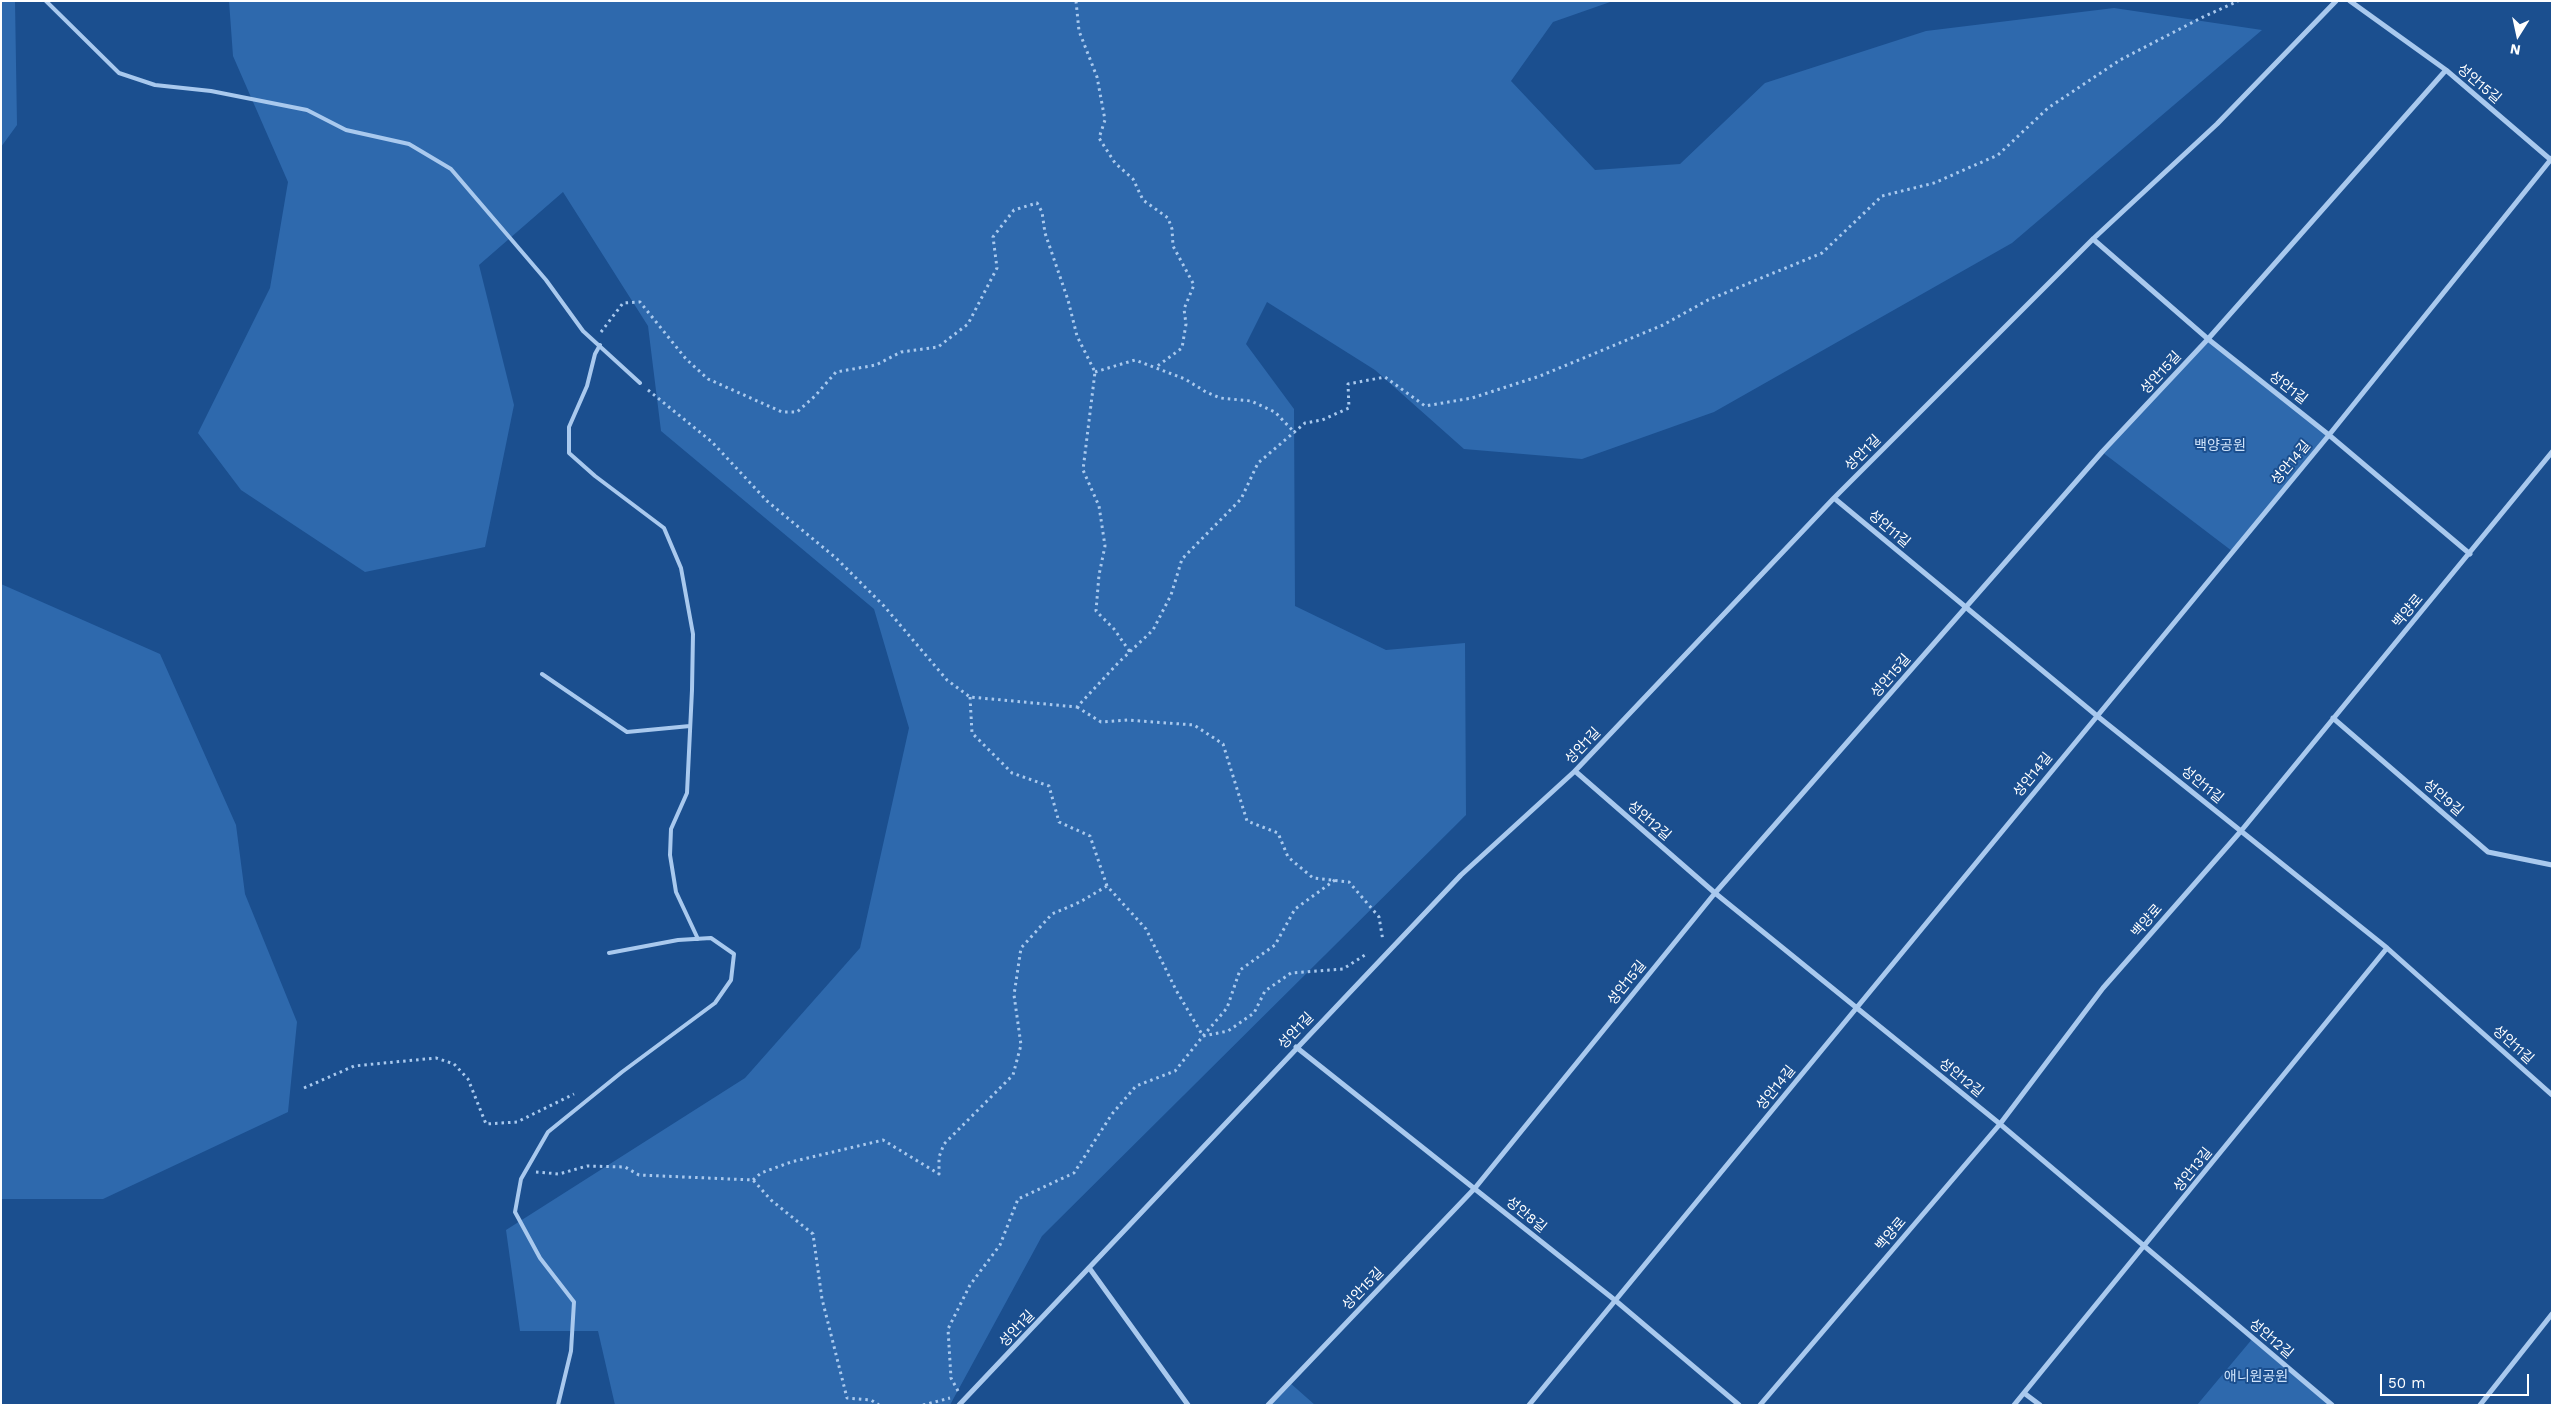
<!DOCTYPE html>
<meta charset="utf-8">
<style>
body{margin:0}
#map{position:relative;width:2553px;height:1406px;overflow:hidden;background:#1b4f8f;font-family:"Work Sans",sans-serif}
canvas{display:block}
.frame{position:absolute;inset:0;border:2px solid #fff;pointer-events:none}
.north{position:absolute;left:2493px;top:10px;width:50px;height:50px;-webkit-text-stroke:4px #1b4f8f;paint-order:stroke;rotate:190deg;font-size:14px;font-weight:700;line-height:20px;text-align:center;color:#fff}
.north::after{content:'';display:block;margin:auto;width:18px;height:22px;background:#fff;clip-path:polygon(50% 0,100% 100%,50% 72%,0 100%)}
.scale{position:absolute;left:2380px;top:1374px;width:149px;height:22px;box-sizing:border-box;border:2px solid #fff;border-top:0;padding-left:6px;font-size:15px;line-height:18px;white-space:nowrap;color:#fff;-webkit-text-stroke:4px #1b4f8f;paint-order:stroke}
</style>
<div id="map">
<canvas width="2553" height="1406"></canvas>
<div class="frame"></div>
<div class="north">N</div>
<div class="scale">50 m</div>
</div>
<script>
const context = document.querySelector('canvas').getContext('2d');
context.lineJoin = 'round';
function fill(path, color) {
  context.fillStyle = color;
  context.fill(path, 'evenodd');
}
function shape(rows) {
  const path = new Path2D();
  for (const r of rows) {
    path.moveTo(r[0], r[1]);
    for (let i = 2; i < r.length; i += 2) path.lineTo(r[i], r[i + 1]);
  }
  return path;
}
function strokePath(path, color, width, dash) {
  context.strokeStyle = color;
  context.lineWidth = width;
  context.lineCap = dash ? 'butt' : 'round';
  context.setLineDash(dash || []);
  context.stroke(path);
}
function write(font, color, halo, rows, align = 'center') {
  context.font = font + ' "Work Sans","Noto Sans KR",sans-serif';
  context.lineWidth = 4;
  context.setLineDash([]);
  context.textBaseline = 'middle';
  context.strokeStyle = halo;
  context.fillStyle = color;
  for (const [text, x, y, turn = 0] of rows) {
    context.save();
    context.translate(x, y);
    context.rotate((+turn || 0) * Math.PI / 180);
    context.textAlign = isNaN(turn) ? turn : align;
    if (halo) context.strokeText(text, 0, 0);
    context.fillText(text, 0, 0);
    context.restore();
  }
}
const green = shape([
 [1,1,15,1,17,125,1,147],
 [229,1,1613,1,1553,22,1511,81,1595,170,1680,164,1765,83,1926,31,2114,8,2262,30,2012,243,1714,412,1582,459,1464,449,1375,370,1267,302,1246,344,1294,409,1295,606,1386,650,1465,643,1466,815,1042,1236,950,1405,615,1405,598,1331,520,1331,506,1230,745,1078,860,948,909,728,874,609,661,431,648,326,563,192,479,265,514,405,485,547,365,572,241,490,198,433,270,288,288,182,233,56],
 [2208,339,2329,435,2232,551,2102,452],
 [1,584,160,654,236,825,245,894,297,1022,288,1112,103,1199,1,1199],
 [2253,1338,2332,1405,2197,1405],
 [1289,1382,1315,1405,1268,1405]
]);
const path = shape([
 [1076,1,1079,31,1097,77,1105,120,1099,138,1115,163,1133,179,1143,200,1168,218,1172,229,1173,246,1194,285,1184,309,1186,324,1182,348,1156,367],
 [601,332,623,303,640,302,686,359,708,379,782,412,797,412,815,396,836,372,876,365,901,352,938,347,968,324,997,268,993,237,1014,210,1037,203,1042,212,1045,233,1068,300,1077,336,1095,372,1083,470,1099,506,1105,546,1099,575,1096,611,1114,629,1130,652],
 [1095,372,1135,360,1185,379,1206,392,1220,398,1251,401,1275,412,1295,433],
 [648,390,712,442,767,501,836,558,884,606,947,680,970,697,1077,707,1119,662,1153,630,1171,595,1182,559,1241,499,1258,463,1305,423,1322,420,1349,408,1348,384,1385,377,1425,406,1472,398,1540,376,1663,325,1708,300,1822,253,1882,196,1934,183,1998,155,2048,108,2120,60,2201,18,2238,1],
 [970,697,972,733,1012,773,1049,786,1059,822,1090,836,1107,886,1146,929,1176,990,1203,1036,1227,1008,1240,970,1275,945,1295,909,1335,880],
 [1077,707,1101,722,1128,720,1194,725,1223,744,1247,821,1278,833,1288,857,1313,878,1349,882,1379,917,1383,941],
 [304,1088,354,1066,436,1058,454,1064,468,1079,486,1124,517,1122,574,1094],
 [536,1172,559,1174,587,1166,625,1167,639,1175,753,1180,771,1200,813,1234,822,1299,847,1398,871,1400,879,1405],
 [753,1180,761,1173,791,1162,883,1140,939,1174,939,1157,944,1144,1013,1075,1021,1045,1014,995,1021,948,1052,914,1080,902,1107,886],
 [958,1391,951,1378,948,1329,970,1285,1000,1245,1018,1199,1074,1173,1112,1114,1136,1086,1175,1071,1203,1036,1228,1031,1254,1013,1265,991,1291,973,1343,969,1368,953],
 [923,1405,950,1398]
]);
const service = shape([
 [46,1,119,73,155,85,211,91,307,110,346,130,409,144,451,169,546,280,583,331,640,383],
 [600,345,595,354,587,386,569,427,569,453,595,476,664,528,681,568,693,634,692,690,687,793,671,829,670,855,676,892,698,939],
 [542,674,627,732,690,726],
 [558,1405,571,1351,574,1302,540,1258,515,1212,521,1179,548,1132,622,1072,715,1003,731,980,734,954,711,938,678,940,609,953]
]);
const minor = shape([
 [2350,1,2446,70,2551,160],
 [2093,239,2208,339,2329,435,2470,554],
 [1834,498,2096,715,2387,948,2552,1095],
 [2333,718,2488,852,2552,865],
 [1575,771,1715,893,2000,1124,2332,1405],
 [1296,1047,1616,1301,1739,1405],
 [1090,1269,1188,1405],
 [2024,1393,2040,1405],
 [959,1405,1461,875,1575,771,1834,498,2093,239,2217,124,2336,1],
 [1268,1405,1475,1188,1715,893,2102,452,2208,339,2446,70],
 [1529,1405,2329,435,2552,158],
 [1760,1405,2000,1124,2103,988,2241,831,2552,452],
 [2014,1405,2387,948],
 [2480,1405,2552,1314]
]);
const streetNames = [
 ["성안15길",2479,84,40],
 ["성안15길",2161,373,-47],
 ["성안1길",2288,388,38],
 ["성안1길",1863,453,-45],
 ["성안14길",2291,463,-50],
 ["성안11길",1889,529,40],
 ["백양로",2408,611,-50],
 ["성안15길",1891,676,-49],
 ["성안1길",1583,746,-46],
 ["성안14길",2033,775,-51],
 ["성안11길",2202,785,39],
 ["성안9길",2443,798,41],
 ["성안12길",1649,821,41],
 ["백양로",2147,921,-49],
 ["성안15길",1627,983,-51],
 ["성안1길",1296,1031,-46],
 ["성안11길",2513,1045,42],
 ["성안12길",1961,1078,39],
 ["성안14길",1776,1088,-51],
 ["성안13길",2193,1170,-51],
 ["성안8길",1526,1215,39],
 ["백양로",1891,1234,-50],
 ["성안15길",1363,1289,-46],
 ["성안1길",1017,1329,-46],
 ["성안12길",2271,1339,40]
];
const parkNames = [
 ["백양공원",2220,446],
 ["애니원공원",2256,1377]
];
fill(green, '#2e69ad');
strokePath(path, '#a9c9ee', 3, [2.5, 4]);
strokePath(service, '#a9c9ee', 4);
strokePath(minor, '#a9c9ee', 5);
write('14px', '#fff', '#1b4f8f', streetNames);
write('14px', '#cfe3fa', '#1b4f8f', parkNames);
</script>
